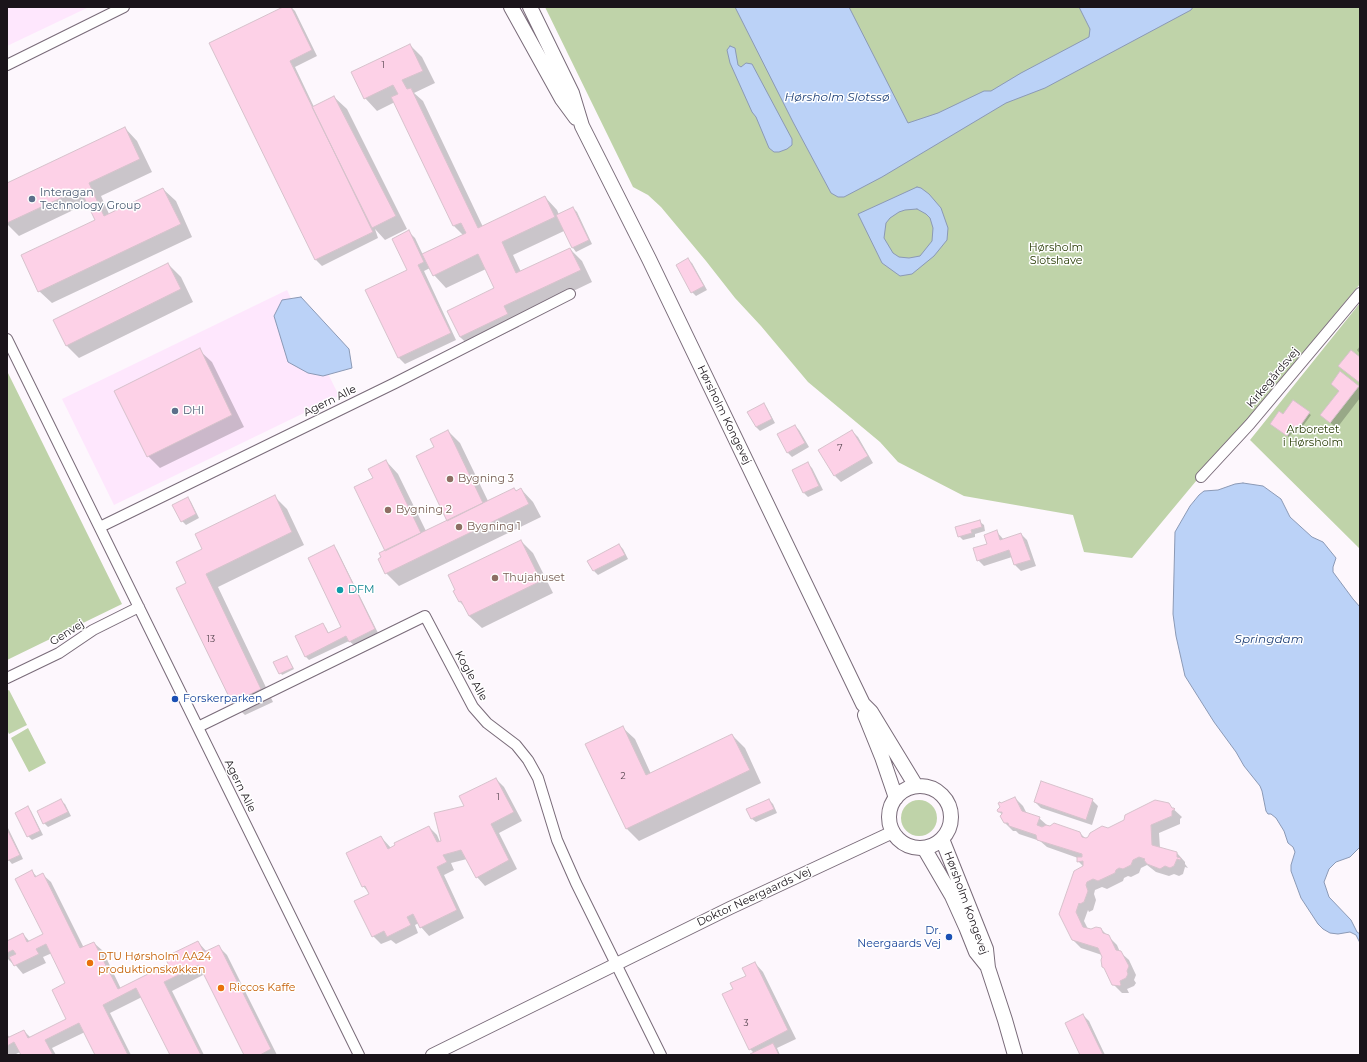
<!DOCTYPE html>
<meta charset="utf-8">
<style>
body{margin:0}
#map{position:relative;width:1367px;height:1062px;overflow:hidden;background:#fdf7fd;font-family:Montserrat,sans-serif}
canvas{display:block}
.frame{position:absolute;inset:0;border:8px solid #1a141a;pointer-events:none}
</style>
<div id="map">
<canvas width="1367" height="1062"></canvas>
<div class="frame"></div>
</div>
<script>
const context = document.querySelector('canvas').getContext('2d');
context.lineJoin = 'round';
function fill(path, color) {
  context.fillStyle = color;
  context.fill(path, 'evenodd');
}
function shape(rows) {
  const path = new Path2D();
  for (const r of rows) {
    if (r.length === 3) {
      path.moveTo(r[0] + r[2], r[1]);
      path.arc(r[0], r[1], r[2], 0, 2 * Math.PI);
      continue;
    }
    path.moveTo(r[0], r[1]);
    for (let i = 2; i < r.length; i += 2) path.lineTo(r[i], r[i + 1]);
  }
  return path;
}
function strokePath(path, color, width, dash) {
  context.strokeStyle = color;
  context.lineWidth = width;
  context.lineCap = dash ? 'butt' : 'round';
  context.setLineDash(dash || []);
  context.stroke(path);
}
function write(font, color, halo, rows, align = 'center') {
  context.font = font + ' Montserrat,sans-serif';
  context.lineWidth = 3;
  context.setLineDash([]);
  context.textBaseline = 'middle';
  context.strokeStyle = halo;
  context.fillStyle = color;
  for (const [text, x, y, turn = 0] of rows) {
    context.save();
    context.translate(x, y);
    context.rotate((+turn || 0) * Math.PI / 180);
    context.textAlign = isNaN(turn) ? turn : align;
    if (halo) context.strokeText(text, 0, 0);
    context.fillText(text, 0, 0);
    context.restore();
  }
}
const built = shape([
 [7,7,89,7,7,46],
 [287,290,339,396,114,505,62,399]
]);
const green = shape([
 [545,7,1360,7,1360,284,1132,558,1084,552,1073,515,964,496,898,462,880,442,808,382,761,326,735,298,706,261,661,207,648,195,633,187],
 [1360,303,1360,549,1250,440],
 [7,371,122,604,7,660],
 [9,690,27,725,9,734,7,730,7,691],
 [28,728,46,763,29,772,11,738],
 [919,818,18]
]);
const water = shape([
 [735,7,849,7,908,123,938,113,984,91,991,91,1021,73,1089,37,1090,29,1079,7,1193,7,1191,10,1045,88,1006,103,882,177,844,197,838,197,831,193,793,122,735,7],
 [730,46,735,48,738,65,741,67,746,63,752,64,792,139,792,145,787,149,779,152,774,152,769,148,756,117,752,112,730,63,727,50,730,46],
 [917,187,921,188,929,194,941,208,948,228,947,240,934,256,912,274,900,276,882,263,858,214,917,187],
 [917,209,926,214,930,218,933,228,932,241,920,256,909,258,899,257,893,253,884,238,886,223,890,218,899,212,905,210,917,209],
 [301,297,349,349,352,368,323,376,308,373,288,362,274,316,282,300,301,297],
 [1243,483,1263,486,1281,499,1290,517,1312,537,1323,542,1336,558,1333,567,1333,572,1353,599,1360,607,1360,847,1350,857,1336,862,1329,869,1324,882,1329,897,1351,920,1357,932,1360,934,1360,943,1356,935,1350,932,1338,934,1330,933,1323,929,1318,924,1301,898,1291,871,1291,865,1295,852,1293,847,1288,843,1284,831,1276,818,1271,814,1268,814,1266,811,1262,791,1260,786,1244,766,1236,752,1214,722,1185,676,1176,636,1173,614,1175,532,1190,506,1199,495,1204,491,1218,490,1235,484,1243,483]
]);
const shadow = shape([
 [285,7,291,7,295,11,317,56,295,67,314,107,334,97,347,109,407,229,385,240,375,229,378,238,322,266,316,260,210,44],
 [410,45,422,57,435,83,414,93,423,101,483,227,545,197,557,210,559,215,573,208,577,212,592,244,576,252,573,248,564,231,513,255,521,272,570,249,582,261,592,282,515,319,519,327,473,349,460,337,495,289,486,269,446,288,434,275,430,268,424,271,456,340,405,364,399,358,366,290,408,271,409,232,415,238,423,255,464,236,454,226,395,102,377,111,365,98],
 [125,128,137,141,152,172,101,196,109,214,163,189,176,201,192,237,52,303,39,291,96,221,88,203,19,236,7,224,7,184],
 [688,260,692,263,707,290,696,296,692,292],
 [168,264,181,277,193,302,79,358,67,346,54,320],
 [1360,346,1360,354,1357,350],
 [199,350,212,362,244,427,160,468,148,456],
 [1358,387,1360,388,1360,398,1337,428,1328,421],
 [1293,401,1311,415,1300,430,1296,427,1289,437,1273,425,1283,415],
 [764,404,767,408,775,423,760,431,756,427],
 [795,426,799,430,809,447,792,457,788,453,778,435],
 [448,431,460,443,488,501,521,489,533,502,541,517,399,586,386,573,386,551,374,478,386,461,398,474,426,531,448,521,436,448],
 [852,431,858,437,873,463,841,482,835,476],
 [808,464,812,468,823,490,808,497,804,493,793,471],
 [275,497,287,509,304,545,218,587,273,702,245,715,232,703,177,589,187,584,203,550],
 [188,498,191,502,199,518,186,525,182,521],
 [980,522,984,525,985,531,975,534,975,537,963,540,959,536],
 [997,532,1004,540,1021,534,1027,540,1036,566,1021,571,1015,565,1012,557,984,566,978,560],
 [521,541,533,553,553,593,482,628,469,616,466,608,460,602,455,591],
 [619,545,623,549,628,559,598,575,594,571],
 [334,547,337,550,378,633,354,645,349,641,309,660,305,656,322,624,326,628,329,634,343,627],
 [287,657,294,669,282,675,275,663],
 [622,727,635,739,651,774,732,735,745,748,761,783,639,841,627,829,586,744],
 [496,779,504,787,522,821,499,833,517,869,485,886,477,877,467,859,451,863,454,870,444,875,464,918,429,936,421,927,419,923,415,925,418,933,396,944,391,940,381,944,373,936,370,894,363,886,381,837,391,848,429,827,437,835,440,842,465,807],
 [1015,798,1023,806,1027,814,1039,818,1048,826,1080,833,1086,839,1168,804,1182,817,1180,819,1180,824,1159,833,1160,848,1177,853,1185,862,1185,864,1188,868,1185,867,1183,874,1179,876,1174,874,1169,876,1156,872,1147,865,1141,868,1139,873,1131,877,1128,876,1124,878,1123,881,1107,889,1102,887,1095,890,1094,894,1096,900,1093,910,1089,912,1088,910,1084,921,1088,929,1101,929,1117,945,1120,952,1129,960,1136,975,1134,980,1136,983,1134,986,1127,989,1129,993,1122,993,1113,984,1102,955,1081,948,1072,939,1060,913,1084,867,1078,861,1078,858,1047,847,1040,841,1019,834,1016,831,1013,831,1005,823,1003,815,999,812,1001,807,999,801,1002,804],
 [769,800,773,804,777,813,756,822,752,819],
 [1092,800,1098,806,1092,825,1041,808,1035,802],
 [61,801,65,804,71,816,48,827,44,823],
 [28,808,31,811,43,835,32,840,28,836],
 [7,826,23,859,12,864,7,858],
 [32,871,37,877,42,874,51,882,84,948,94,943,103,951,121,989,170,965,198,942,207,952,219,947,227,955,277,1055,245,1055,205,974,172,991,204,1055,171,1055,142,997,110,1013,131,1055,96,1055,85,1032,52,1048,56,1055,22,1055,20,1052,14,1055,7,1055,7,1034,10,1038,24,1031,31,1038,68,1019,67,984,52,953,43,957,46,963,23,974,13,962,12,963,7,958,7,942,23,934,30,942,44,935],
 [755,963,763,972,796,1039,777,1048,780,1055,752,1055,754,1053,750,1049,734,989,747,976],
 [1083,1015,1089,1021,1105,1055,1081,1055]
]);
const building = shape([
 [283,7,291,7,312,50,290,61,373,232,315,260,209,43,283,7],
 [410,44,423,71,402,80,407,89,411,88,478,228,545,196,555,217,502,242,516,273,570,248,581,270,504,306,508,314,460,337,447,311,494,288,478,254,433,276,422,254,466,233,461,223,453,226,391,97,398,94,393,85,364,99,351,72,410,44],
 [334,96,396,216,372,228,312,107,334,96],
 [125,127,140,159,89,183,104,216,163,188,181,224,38,292,21,255,95,220,80,189,7,223,7,183,125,127],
 [573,207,589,240,572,248,556,215,573,207],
 [409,230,424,262,418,265,451,333,398,358,365,290,407,270,392,239,409,230],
 [688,258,704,286,691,293,676,265,688,258],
 [168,263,181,289,66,346,53,320,168,263],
 [200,348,232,415,147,457,114,391,200,348],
 [1351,350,1360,357,1360,383,1338,366,1351,350],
 [1340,371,1359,386,1330,423,1320,415,1339,391,1331,384,1340,371],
 [1293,400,1310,412,1298,429,1294,426,1287,436,1270,424,1279,411,1283,414,1293,400],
 [764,403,772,419,756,427,747,412,764,403],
 [795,425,805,443,787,453,777,434,795,425],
 [448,430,483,503,447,521,416,456,434,447,430,439,448,430],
 [852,430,868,456,834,476,818,450,852,430],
 [386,460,421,533,385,551,354,487,373,478,368,469,386,460],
 [808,462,819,486,803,493,792,470,808,462],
 [514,488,516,491,521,488,529,504,385,574,378,559,381,557,379,553,514,488],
 [275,495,292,532,206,574,261,689,232,703,176,588,186,583,176,562,202,549,195,534,275,495],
 [188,497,196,514,181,522,172,505,188,497],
 [980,520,982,527,971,530,972,533,958,537,955,527,980,520],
 [997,530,1000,540,1021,533,1031,560,1014,565,1009,550,977,561,973,548,987,544,984,535,997,530],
 [521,540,541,581,469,616,461,601,459,602,453,591,455,590,448,575,521,540],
 [619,544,625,555,593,571,587,561,619,544],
 [334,545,375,629,349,642,346,636,305,657,295,636,323,623,328,633,341,627,308,558,334,545],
 [287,656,293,668,279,674,273,662,287,656],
 [623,726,646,775,732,734,750,770,626,829,585,744,623,726],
 [496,778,514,812,491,824,509,860,476,878,461,850,443,855,447,862,437,867,457,910,420,928,413,914,407,917,411,925,387,937,384,931,372,937,354,901,369,894,365,886,362,887,346,853,381,836,388,849,395,845,394,843,429,826,437,842,441,841,434,813,464,806,459,796,496,778],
 [1041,781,1093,799,1086,820,1034,802,1041,781],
 [1015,797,1022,811,1040,817,1037,825,1042,827,1046,825,1050,826,1054,823,1080,832,1082,837,1086,838,1088,837,1090,833,1102,826,1108,828,1124,820,1125,815,1155,800,1169,803,1172,808,1174,808,1175,809,1172,811,1172,816,1151,825,1152,845,1177,852,1177,857,1181,858,1180,860,1177,859,1174,866,1170,868,1165,866,1160,869,1147,864,1144,860,1145,859,1139,857,1133,860,1131,865,1123,869,1119,868,1116,870,1115,873,1098,881,1093,879,1087,882,1086,885,1088,891,1084,902,1080,904,1079,903,1076,912,1083,927,1091,929,1096,927,1101,928,1103,933,1109,935,1116,950,1121,951,1129,966,1127,971,1128,974,1126,978,1120,981,1121,985,1120,986,1112,985,1104,968,1102,967,1101,960,1102,957,1098,948,1072,940,1059,914,1074,871,1083,866,1083,861,1077,862,1077,857,1082,857,1082,854,1037,840,1036,835,1009,826,1008,823,1004,823,1000,816,1002,814,1002,812,998,812,997,810,1000,807,998,803,1000,802,1001,803,1015,797],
 [61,799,68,812,43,824,37,811,61,799],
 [769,799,774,809,751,819,746,809,769,799],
 [28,806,40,831,27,837,15,813,28,806],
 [7,829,20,855,7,861,7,829],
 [32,870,35,877,43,873,80,948,94,942,118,989,168,964,165,957,198,941,204,952,219,945,271,1049,260,1055,244,1055,199,965,164,982,201,1055,170,1055,136,988,103,1005,128,1055,95,1055,79,1023,45,1040,53,1055,21,1055,14,1042,7,1046,7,1038,24,1030,28,1038,66,1019,52,990,65,983,46,944,36,949,39,954,14,966,9,957,16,954,13,950,7,953,7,941,23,933,27,942,43,934,15,879,32,870],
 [755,962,788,1030,749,1050,722,994,733,989,730,983,746,976,742,968,755,962],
 [1083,1014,1103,1055,1080,1055,1065,1023,1083,1014],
 [773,1043,779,1055,751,1055,750,1054,773,1043]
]);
const minor = shape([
 [7,65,124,7],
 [7,339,359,1055],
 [1201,477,1250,424,1360,293],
 [100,527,395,383,570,294],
 [7,678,59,653,93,630,139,607],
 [198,727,425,616,473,707,487,723,516,745,528,760,538,778,557,840,576,883,661,1055]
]);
const tertiary = shape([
 [432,1055,730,908,893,832]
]);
const secondary = shape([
 [511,7,562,99,576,118],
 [530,7,572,93,582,126,649,259,863,704,871,712,916,786],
 [865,715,882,757,896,798],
 [920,817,31],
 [942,839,986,949,988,968,1005,1020,1015,1055],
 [924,848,952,896,966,927,976,952,988,967]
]);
const markers = [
 [32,199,4,"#5c6f8a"],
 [175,411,4,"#5c6f8a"],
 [450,479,4,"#8d6e63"],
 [388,510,4,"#8d6e63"],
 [459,527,4,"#8d6e63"],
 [495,578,4,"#8d6e63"],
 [340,590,4,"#0f9aa8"],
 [175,699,4,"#1a4fb4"],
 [949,937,4,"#1a4fb4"],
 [90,963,4,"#e8710a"],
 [221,988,4,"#e8710a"]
];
const numberNames = [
 ["1",383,65],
 ["7",840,448],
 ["13",211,639],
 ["2",623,776],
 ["1",498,797],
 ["3",746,1023]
];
const serviceNames = [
 ["Interagan",40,193],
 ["Technology Group",40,206],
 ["DHI",183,411]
];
const parkNames = [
 ["Hørsholm",1056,248],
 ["Slotshave",1056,261],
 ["Arboretet",1313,430],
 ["i Hørsholm",1313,443]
];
const streetNames = [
 ["Kirkegårdsvej",1273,378,-50],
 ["Agern Alle",330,401,-26],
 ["Hørsholm Kongevej",724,415,64],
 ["Genvej",67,633,-32],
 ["Kogle Alle",471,676,61],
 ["Agern Alle",240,786,64],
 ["Doktor Neergaards Vej",754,897,-25],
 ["Hørsholm Kongevej",966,903,70]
];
const educationNames = [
 ["Bygning 3",458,479],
 ["Bygning 2",396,510],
 ["Bygning 1",467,527],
 ["Thujahuset",503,578]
];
const cultureNames = [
 ["DFM",348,590]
];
const transitNames = [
 ["Forskerparken",183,699],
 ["Dr.",941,931,"right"],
 ["Neergaards Vej",941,944,"right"]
];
const foodNames = [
 ["DTU Hørsholm AA24",98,957],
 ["produktionskøkken",98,970],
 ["Riccos Kaffe",229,988]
];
const waterNames = [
 ["Hørsholm Slotssø",837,97],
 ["Springdam",1269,639]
];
fill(built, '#fee7fd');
fill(green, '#bfd3a9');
fill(water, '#bbd2f7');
strokePath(water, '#8b99b5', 1);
fill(shadow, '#0003');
fill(building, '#fdd1e7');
strokePath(building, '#d7c2cc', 1);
strokePath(minor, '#796b79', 12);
strokePath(tertiary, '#796b79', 14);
strokePath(secondary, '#796b79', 16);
strokePath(minor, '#fff', 10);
strokePath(tertiary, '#fff', 12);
strokePath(secondary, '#fff', 14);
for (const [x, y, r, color] of markers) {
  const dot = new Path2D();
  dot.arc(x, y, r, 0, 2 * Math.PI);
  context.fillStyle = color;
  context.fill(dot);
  strokePath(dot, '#fff', 1.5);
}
write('9px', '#53434d', null, numberNames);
write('11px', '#4e5e75', '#fff', serviceNames, 'left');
write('11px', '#273b04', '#fff', parkNames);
write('11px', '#1a141a', '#fff', streetNames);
write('11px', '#785e54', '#fff', educationNames, 'left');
write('11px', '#0d838f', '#fff', cultureNames, 'left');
write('11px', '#164399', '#fff', transitNames, 'left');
write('11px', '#c56008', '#fff', foodNames, 'left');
write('italic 12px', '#22447b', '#fff', waterNames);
</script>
